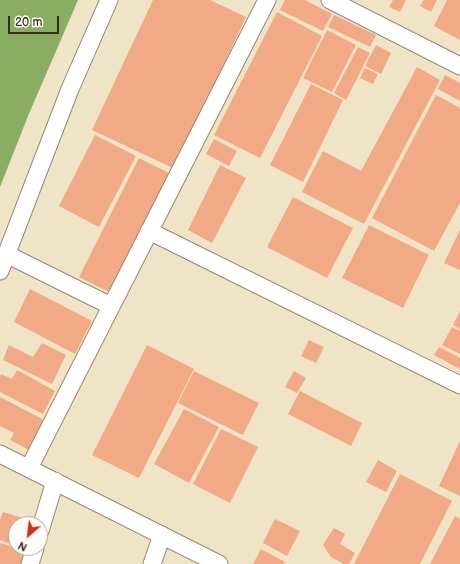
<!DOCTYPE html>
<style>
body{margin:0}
#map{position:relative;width:460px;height:564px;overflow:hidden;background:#f0e4c6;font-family:"Balsamiq Sans",sans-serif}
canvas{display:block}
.north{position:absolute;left:8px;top:516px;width:40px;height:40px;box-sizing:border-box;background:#fdfcf7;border:1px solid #afa8a0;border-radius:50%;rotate:208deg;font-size:11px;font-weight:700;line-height:16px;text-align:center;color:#3b2a1e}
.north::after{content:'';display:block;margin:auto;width:14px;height:18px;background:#c8321e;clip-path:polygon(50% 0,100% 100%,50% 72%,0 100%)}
.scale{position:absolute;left:8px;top:16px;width:51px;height:18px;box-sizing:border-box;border:2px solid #3b2a1e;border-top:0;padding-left:5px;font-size:12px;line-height:14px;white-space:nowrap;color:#3b2a1e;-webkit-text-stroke:3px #fdfcf7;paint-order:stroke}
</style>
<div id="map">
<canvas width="460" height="564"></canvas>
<div class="north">N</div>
<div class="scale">20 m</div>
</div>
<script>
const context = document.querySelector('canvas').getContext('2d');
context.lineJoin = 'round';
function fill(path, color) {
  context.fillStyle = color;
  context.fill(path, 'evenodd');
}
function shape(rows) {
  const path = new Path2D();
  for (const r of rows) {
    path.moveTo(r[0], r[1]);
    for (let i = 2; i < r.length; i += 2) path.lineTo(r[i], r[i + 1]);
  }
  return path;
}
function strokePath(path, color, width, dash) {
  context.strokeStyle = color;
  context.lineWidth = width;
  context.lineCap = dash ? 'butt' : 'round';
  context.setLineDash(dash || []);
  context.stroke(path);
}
const forest = shape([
 [0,0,78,0,28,116,0,187]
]);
const building = shape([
 [153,0,210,0,246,17,175,169,92,130],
 [285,0,305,0,332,14,323,31,280,10],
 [393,0,406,0,400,12,389,7],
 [424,0,437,0,431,12,420,6],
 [447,0,460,0,460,40,434,26],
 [277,12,322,36,260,158,214,135],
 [334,15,376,35,370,47,328,27],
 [327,30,356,45,332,92,303,78],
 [376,45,391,53,381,74,365,66],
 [358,47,370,53,346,100,334,93],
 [417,67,440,80,364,224,302,192,323,151,361,171],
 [365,68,378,74,373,84,360,78],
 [445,75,460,83,460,101,438,89],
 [311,84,343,100,303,182,270,165],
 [436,95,460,108,460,203,434,251,372,218],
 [95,135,136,156,99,227,59,206],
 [214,139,237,151,229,166,206,154],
 [139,158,169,173,109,292,79,277],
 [220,165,246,178,212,243,188,230],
 [293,197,353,228,327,278,267,247],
 [369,225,429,255,403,308,342,278],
 [460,230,460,270,444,263],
 [30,289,92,321,75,354,14,322],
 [460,311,460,329,453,325],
 [452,327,460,331,460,354,442,345],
 [309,340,324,347,316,363,301,356],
 [42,343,66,355,52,384,3,360,9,345,33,357],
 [147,345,194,369,139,478,92,455],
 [439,347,460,358,460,369,434,355],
 [17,370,55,391,43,414,0,392,0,376,1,374,12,379],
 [194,371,259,403,243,435,178,403],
 [294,371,306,378,297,393,285,387],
 [300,391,362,423,351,446,288,414],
 [0,397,48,422,33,452,10,440,14,433,0,426],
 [184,409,219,427,189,483,154,464],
 [221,429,258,447,230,503,193,484],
 [460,441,460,496,439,486],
 [378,460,397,471,386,492,366,482],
 [400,474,452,501,420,564,354,564],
 [3,512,26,519,25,524,16,524,16,546,0,540,0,520],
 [455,516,460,519,460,564,430,564],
 [275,519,300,531,287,556,263,543],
 [334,528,345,534,340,544,355,553,349,564,344,564,331,557,323,545],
 [0,543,29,551,25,564,0,564],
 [261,549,285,562,283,564,253,564]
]);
const minor = shape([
 [330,0,460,66],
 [149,231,460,385],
 [6,254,111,306],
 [0,271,70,89,109,0],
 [0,454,219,564],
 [29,468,267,0],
 [40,531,55,481],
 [30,564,35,548],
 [152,564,162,535]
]);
fill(forest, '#89ad62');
fill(building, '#f1a986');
strokePath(minor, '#968772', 19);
strokePath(minor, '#fff', 17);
</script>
